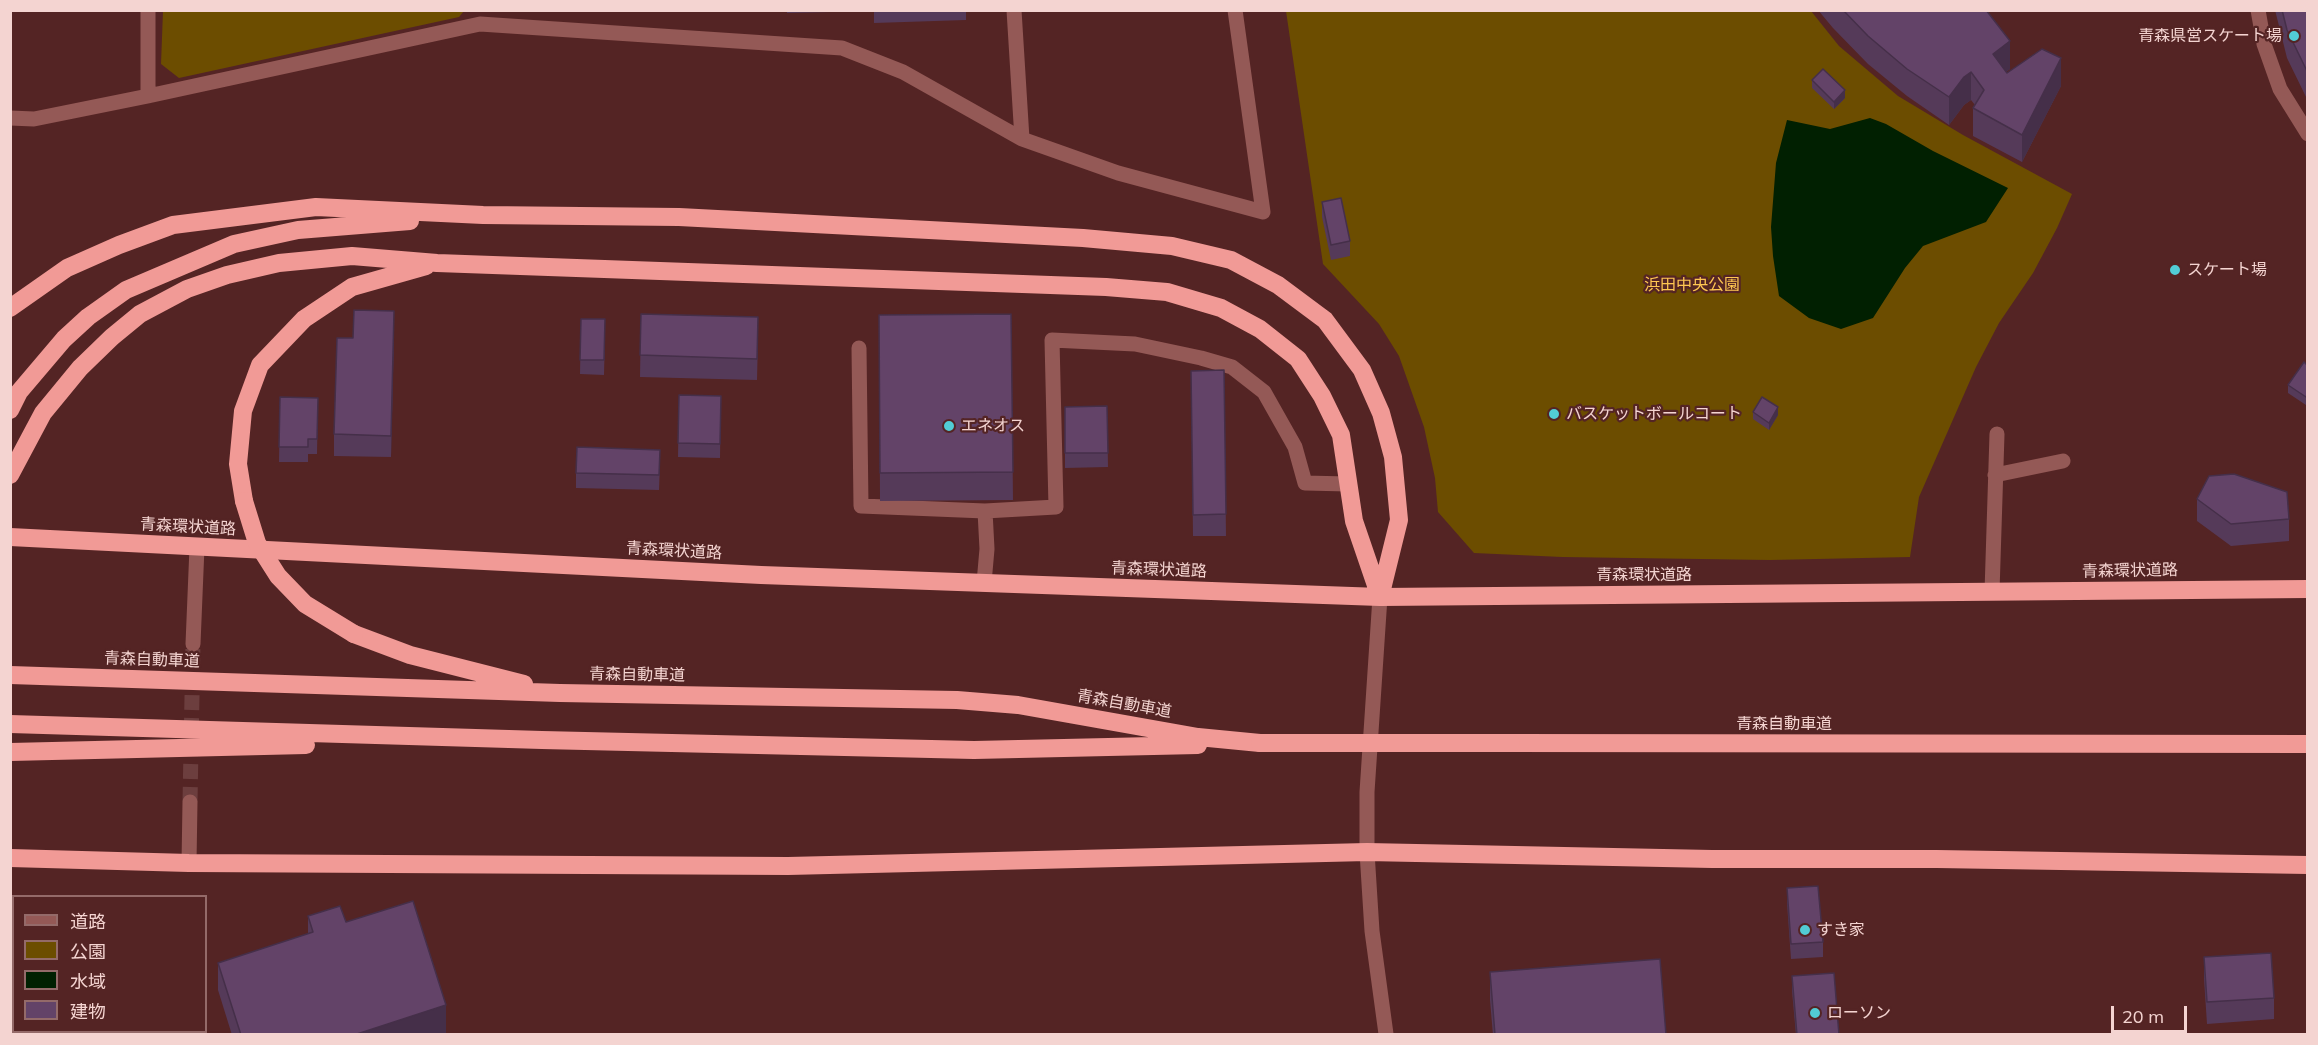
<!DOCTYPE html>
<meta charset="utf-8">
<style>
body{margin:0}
#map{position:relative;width:2318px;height:1045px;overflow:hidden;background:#542424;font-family:Mulish,"Noto Sans JP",sans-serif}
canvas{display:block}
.frame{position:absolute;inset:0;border:12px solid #f4d4d1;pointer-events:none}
.legend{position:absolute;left:12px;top:895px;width:195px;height:138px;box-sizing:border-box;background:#542424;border:2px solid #946a69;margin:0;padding:8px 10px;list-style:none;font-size:18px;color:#f4d4d1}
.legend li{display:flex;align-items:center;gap:12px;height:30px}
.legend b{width:30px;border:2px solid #946a69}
.scale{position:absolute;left:2111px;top:1006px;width:76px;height:27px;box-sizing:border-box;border:3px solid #f4d4d1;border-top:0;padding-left:8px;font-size:18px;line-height:21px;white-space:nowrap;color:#f4d4d1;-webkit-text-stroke:4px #542424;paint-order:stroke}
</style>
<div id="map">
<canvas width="2318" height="1045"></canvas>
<div class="frame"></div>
<ul class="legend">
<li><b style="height:8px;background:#945956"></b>道路</li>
<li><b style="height:16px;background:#6c4d00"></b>公園</li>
<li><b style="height:16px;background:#012001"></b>水域</li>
<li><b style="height:16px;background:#634368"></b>建物</li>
</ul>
<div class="scale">20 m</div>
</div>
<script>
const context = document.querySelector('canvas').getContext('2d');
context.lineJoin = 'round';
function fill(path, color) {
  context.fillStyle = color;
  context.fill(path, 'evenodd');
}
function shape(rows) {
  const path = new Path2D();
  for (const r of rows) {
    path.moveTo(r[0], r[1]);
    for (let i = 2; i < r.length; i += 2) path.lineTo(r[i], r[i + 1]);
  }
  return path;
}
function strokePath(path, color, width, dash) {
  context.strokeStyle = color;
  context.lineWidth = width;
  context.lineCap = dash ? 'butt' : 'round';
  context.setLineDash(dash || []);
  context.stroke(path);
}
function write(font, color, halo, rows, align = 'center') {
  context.font = font + ' Mulish,"Noto Sans JP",sans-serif';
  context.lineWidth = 4.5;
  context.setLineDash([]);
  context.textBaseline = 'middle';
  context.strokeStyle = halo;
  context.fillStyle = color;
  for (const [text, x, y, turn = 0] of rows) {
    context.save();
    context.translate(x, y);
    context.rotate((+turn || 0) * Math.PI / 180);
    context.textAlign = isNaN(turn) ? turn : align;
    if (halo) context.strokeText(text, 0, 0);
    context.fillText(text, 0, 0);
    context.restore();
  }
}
const green = shape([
 [163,11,163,10,464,11,459,17,179,78,161,64],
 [1286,11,1811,11,1839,46,1898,96,1963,135,2072,194,2057,228,2033,273,1999,323,1976,367,1919,497,1910,557,1770,560,1562,557,1474,553,1438,512,1435,478,1424,427,1399,356,1379,324,1323,264]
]);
const water = shape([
 [1870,118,1886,124,1933,151,2008,188,1986,222,1923,246,1905,268,1873,318,1841,329,1809,318,1779,296,1773,256,1771,227,1776,163,1787,120,1830,129]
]);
const minorTunnel = shape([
 [190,802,193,644]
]);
const minor = shape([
 [148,10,148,96],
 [1014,10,1022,139],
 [2258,10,2264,44,2280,89,2308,134],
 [10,118,34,119,148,96,480,24,842,48,903,72,1022,139,1118,173,1263,212,1235,10],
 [859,348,861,506,985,511,987,549,984,583],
 [1995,475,2063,461],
 [985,511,1056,507,1052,340,1135,344,1201,358,1232,367,1264,392,1295,447,1305,483,1348,484],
 [1992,592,1997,434],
 [1380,597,1367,792,1367,852,1372,931,1386,1034],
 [193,644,197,547],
 [189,863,190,802]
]);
const highway = shape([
 [10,308,67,268,119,245,173,225,316,207,483,215,679,217,1083,238,1172,246,1231,260,1278,285,1325,320,1362,370,1381,413,1393,457,1399,520,1380,597],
 [10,410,19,392,64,339,88,317,126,290,234,244,298,230,410,221],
 [10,475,43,413,80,368,112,337,140,314,187,289,227,275,279,263,352,256,437,263,1106,287,1167,292,1221,308,1260,329,1298,359,1322,396,1341,435,1354,521,1380,597],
 [244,501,238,464,243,411,260,365,304,319,352,287,426,266],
 [10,537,761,575,1380,597,2308,589],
 [354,634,410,655,524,684],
 [10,675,560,693,957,700,1018,705,1198,737,1260,743],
 [10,724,542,740,974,750,1198,745],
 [1511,743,2308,744],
 [10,752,306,745],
 [10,858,189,863,788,866,1367,852,1712,859,1937,859,2308,865]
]);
const highwayBridge = shape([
 [244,501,257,543,278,576,305,604,354,634],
 [1260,743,1511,743]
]);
const wall = shape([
 [787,10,966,10,966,20,874,23,874,11,787,13],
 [1818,10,1986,10,2010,69,2006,72,2007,73,2061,86,2022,162,1973,136,1973,108,1975,105,1971,100,1964,105,1949,125,1907,96,1868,64,1833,28],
 [2225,10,2238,10,2238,12,2225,12],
 [2275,10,2307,10,2307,99,2287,58],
 [1812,80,1845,98,1834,109,1812,88],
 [1322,202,1350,241,1350,256,1331,260,1322,217],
 [641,314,758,338,757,380,640,377],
 [1011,314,1013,500,880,501,879,315],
 [581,319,605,334,604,375,580,374],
 [394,333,391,457,334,456,334,434,353,338],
 [2307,365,2306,405,2288,393,2288,385],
 [1224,370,1226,536,1193,536,1191,371],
 [679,395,721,396,720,458,678,457],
 [280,397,318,398,317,454,308,454,308,462,279,462],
 [1107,406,1108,467,1065,468,1065,407],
 [1753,412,1778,415,1769,430,1753,419],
 [660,464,659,490,576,488,576,473],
 [2197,499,2289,519,2289,541,2231,546,2197,521],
 [1787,888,1823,942,1823,957,1791,959,1787,903],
 [308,916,346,922,446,1033,442,1035,232,1035,218,990,218,963,308,934],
 [2204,957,2274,998,2274,1019,2207,1024,2204,979],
 [1490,972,1666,1035,1493,1035,1490,1000],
 [1792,976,1839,1035,1796,1035,1792,991]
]);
const shadedWall = shape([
 [2010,41,2010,69,1993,82,1993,54],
 [2061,58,2061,86,2022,162,2022,135],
 [1971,72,1971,100,1964,105,1949,125,1949,97,1964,77],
 [1845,90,1845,98,1834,109,1834,102],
 [394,311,394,333,391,457,391,436],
 [2307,395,2307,402,2306,405,2306,397],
 [1778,407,1778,415,1769,430,1769,423],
 [446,1005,446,1033,442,1035,354,1035]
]);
const building = shape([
 [1843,10,1986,10,2010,41,1993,54,2007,73,2042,49,2061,58,2022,135,1973,108,1984,90,1971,72,1964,77,1949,97,1907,69,1868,36,1843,10],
 [2282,10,2307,10,2307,71,2287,30,2282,10],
 [1823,69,1845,90,1834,102,1812,80,1823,69],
 [1341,198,1350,241,1331,245,1322,202,1341,198],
 [354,310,394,311,391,436,334,434,337,338,353,338,354,310],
 [641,314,758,317,757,359,640,355,641,314],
 [1011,314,1013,472,880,473,879,315,1011,314],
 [581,319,605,319,604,360,580,360,581,319],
 [2304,362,2307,365,2307,395,2306,397,2288,385,2304,362],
 [1224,370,1226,514,1193,515,1191,371,1224,370],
 [679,395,721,396,720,444,678,443,679,395],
 [280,397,318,398,317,439,308,439,308,447,279,447,280,397],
 [1762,397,1778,407,1769,423,1753,412,1762,397],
 [1107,406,1108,453,1065,453,1065,407,1107,406],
 [577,447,660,450,659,475,576,473,577,447],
 [2234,474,2287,492,2289,519,2231,524,2197,499,2209,476,2234,474],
 [1818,886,1823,942,1791,944,1787,888,1818,886],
 [413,901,446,1005,354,1035,241,1035,218,963,313,932,308,916,340,906,346,922,413,901],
 [2271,953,2274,998,2207,1002,2204,957,2271,953],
 [1660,959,1666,1035,1495,1035,1490,972,1660,959],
 [1834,973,1839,1035,1797,1035,1792,976,1834,973]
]);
const markers = [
 [2294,36,6,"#52ccd5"],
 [2175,270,6,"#52ccd5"],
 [1554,414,6,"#52ccd5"],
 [949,426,6,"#52ccd5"],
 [1805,930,6,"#52ccd5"],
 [1815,1013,6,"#52ccd5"]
];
const poiNames = [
 ["青森県営スケート場",2282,36,"right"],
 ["スケート場",2187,270],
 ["バスケットボールコート",1566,414],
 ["エネオス",961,426],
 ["すき家",1817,930],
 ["ローソン",1827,1013]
];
const parkNames = [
 ["浜田中央公園",1692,285]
];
const streetNames = [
 ["青森環状道路",188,527,3],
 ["青森環状道路",674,551,3],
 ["青森環状道路",1159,570,2],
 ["青森環状道路",2130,571,-1],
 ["青森環状道路",1644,575],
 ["青森自動車道",152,660,2],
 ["青森自動車道",637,675,1],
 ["青森自動車道",1124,704,10],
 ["青森自動車道",1784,724]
];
fill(green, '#6c4d00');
fill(water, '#012001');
strokePath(minorTunnel, '#6c3e3e', 15, [15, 8]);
strokePath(minor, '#945956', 15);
strokePath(highway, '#f19a96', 18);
strokePath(highwayBridge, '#f19a96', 18);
fill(wall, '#553a59');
fill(shadedWall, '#452f49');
fill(building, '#634368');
strokePath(building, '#452f49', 1.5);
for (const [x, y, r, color] of markers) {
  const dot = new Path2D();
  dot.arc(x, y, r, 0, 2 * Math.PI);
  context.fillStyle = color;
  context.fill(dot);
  strokePath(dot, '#542424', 2);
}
write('16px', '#f4d4d1', '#542424', poiNames, 'left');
write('16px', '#fec651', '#542424', parkNames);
write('16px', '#f4d4d1', '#542424', streetNames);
</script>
